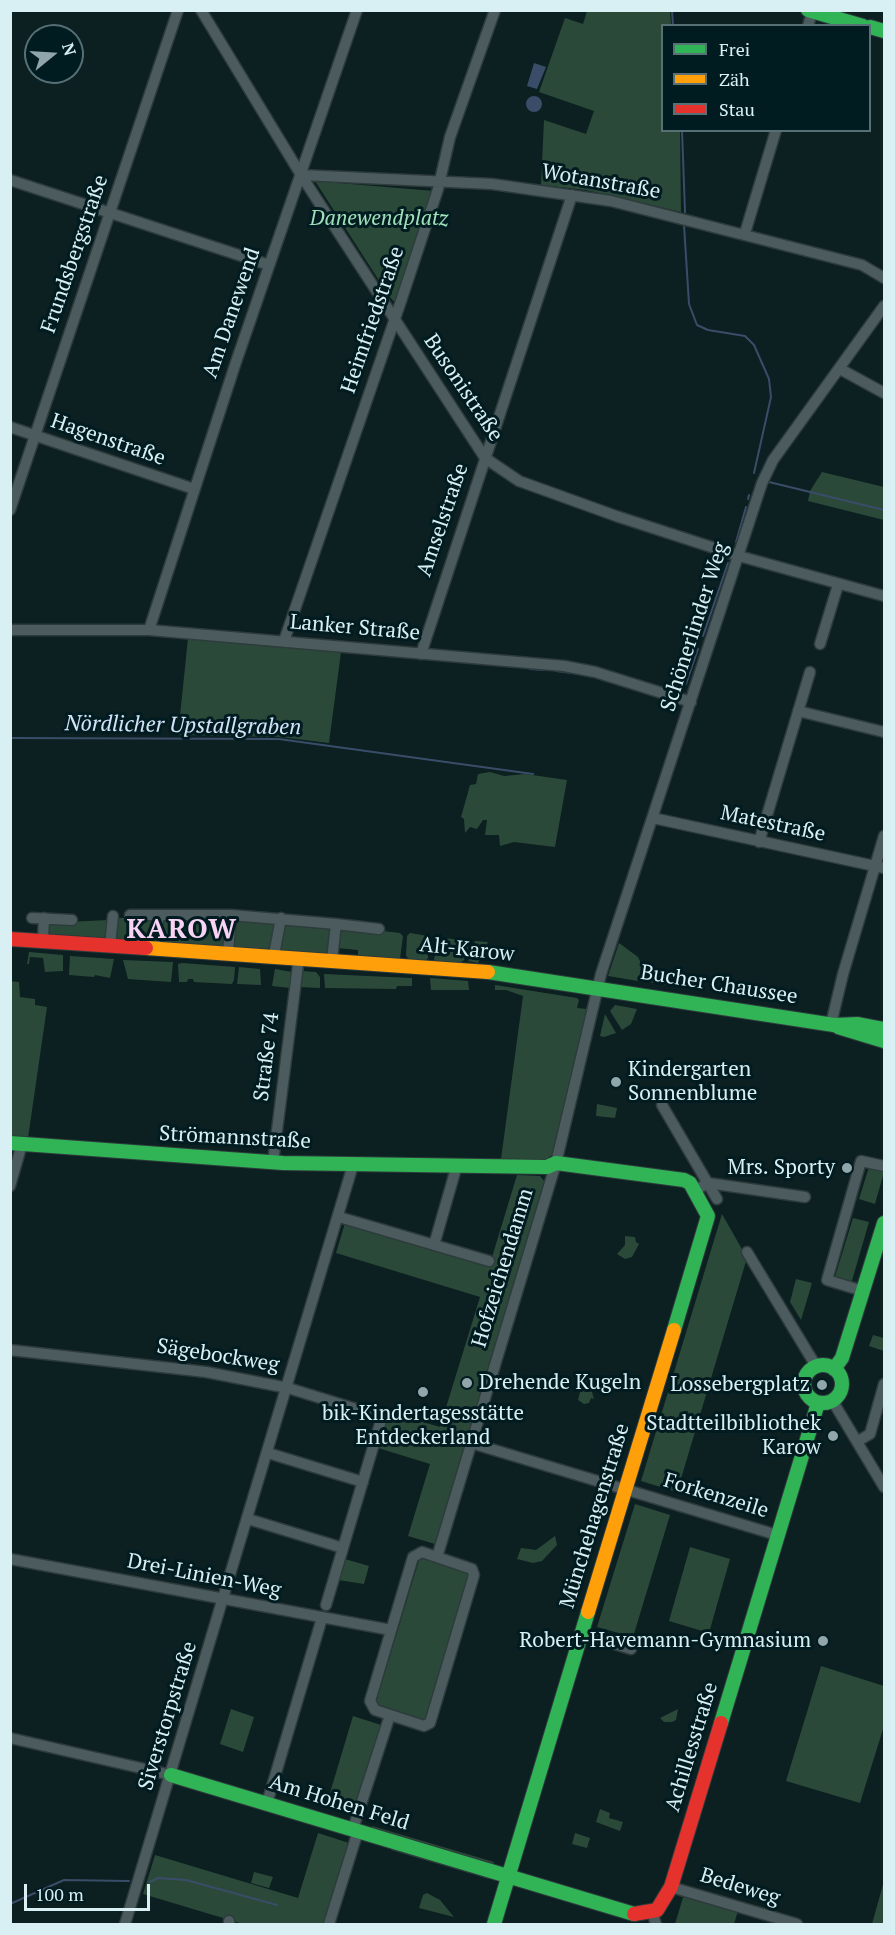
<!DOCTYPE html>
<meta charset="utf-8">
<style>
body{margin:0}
#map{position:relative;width:895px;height:1935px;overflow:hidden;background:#0c1f21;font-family:"PT Serif",serif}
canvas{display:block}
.frame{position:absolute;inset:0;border:12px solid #d8eff3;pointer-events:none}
.legend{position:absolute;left:661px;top:24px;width:210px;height:108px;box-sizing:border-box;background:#001c21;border:2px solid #567075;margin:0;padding:8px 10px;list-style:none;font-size:18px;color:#d8eff3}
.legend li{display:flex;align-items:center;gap:12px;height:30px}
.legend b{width:30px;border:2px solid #567075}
.north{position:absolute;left:24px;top:24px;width:60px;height:60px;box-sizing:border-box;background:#001c21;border:2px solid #567075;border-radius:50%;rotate:72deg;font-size:16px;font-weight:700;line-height:24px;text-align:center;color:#d8eff3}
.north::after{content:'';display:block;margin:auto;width:21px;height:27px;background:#91a6aa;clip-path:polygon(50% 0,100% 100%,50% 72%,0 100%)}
.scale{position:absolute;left:24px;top:1884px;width:126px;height:27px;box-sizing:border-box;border:3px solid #d8eff3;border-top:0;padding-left:8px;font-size:18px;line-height:21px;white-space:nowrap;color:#d8eff3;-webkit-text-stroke:4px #001c21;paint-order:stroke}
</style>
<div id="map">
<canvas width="895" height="1935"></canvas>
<div class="frame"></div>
<ul class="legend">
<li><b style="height:8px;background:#30b455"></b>Frei</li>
<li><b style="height:8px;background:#ff9f0a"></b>Zäh</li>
<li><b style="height:8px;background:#e5322d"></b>Stau</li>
</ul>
<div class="north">N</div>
<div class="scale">100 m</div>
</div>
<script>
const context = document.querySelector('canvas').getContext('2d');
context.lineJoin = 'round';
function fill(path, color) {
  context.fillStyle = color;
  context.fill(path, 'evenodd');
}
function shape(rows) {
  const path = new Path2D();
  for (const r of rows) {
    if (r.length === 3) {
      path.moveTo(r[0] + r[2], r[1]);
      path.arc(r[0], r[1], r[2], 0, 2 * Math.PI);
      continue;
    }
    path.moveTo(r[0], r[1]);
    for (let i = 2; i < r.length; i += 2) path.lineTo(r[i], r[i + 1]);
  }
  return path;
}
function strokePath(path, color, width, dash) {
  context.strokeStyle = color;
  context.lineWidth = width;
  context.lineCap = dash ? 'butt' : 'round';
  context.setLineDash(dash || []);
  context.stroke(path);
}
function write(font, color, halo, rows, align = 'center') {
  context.font = font + ' "PT Serif",serif';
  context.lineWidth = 6;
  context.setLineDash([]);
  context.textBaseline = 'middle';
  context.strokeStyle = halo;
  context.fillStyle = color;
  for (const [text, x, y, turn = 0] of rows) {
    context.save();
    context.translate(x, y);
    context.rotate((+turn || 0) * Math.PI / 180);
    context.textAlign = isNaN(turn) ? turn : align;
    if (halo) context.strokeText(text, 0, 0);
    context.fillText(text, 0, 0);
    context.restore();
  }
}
const green = shape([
 [587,11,670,11,671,25,662,26,662,130,680,131,681,212,586,190,541,185,544,120,586,134,594,111,539,92,565,18,583,24],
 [315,181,434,191,397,305,389,296],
 [822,472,884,487,884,520,808,501,810,491],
 [188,638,341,652,329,743,280,737,178,735],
 [490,772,504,776,525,774,567,780,555,847,514,842,500,846,499,835,485,835,487,820,483,820,477,829,470,827,465,833,464,819,461,817,470,785,476,784,478,774],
 [167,917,225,917,226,944,223,947,165,943,160,938,162,920],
 [119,918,153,918,153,937,148,942,117,939,113,935,115,921],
 [236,919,277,924,274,943,267,949,234,947,232,944],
 [109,920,108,935,105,938,49,934,46,923],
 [282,923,332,928,330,951,327,954,280,950],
 [341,926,400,933,403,936,400,959,358,956,358,950,336,948],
 [410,933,428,936,428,958,426,960,409,959,406,956,407,936],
 [437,937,467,941,470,943,464,960,460,963,434,961],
 [475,941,488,942,478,963,468,961],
 [619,943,638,957,644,970,644,982,608,976],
 [29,952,63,955,63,971,45,972,43,958,30,957,29,964,27,964],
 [70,956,114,959,110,978,95,975,94,977,69,975],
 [123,960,173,962,171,982,128,979],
 [182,963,235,967,234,980,232,984,194,982,193,979,188,979,187,982,179,982,178,964],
 [239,967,260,969,261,985,237,984],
 [275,969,292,972,290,988,272,986],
 [301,971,316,972,320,977,320,988,299,987],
 [324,974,412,978,412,986,397,986,396,989,325,988],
 [650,975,677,979,676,987,648,982],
 [430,978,468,981,469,990,431,990],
 [10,981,19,982,20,997,35,999,35,1005,47,1007,28,1138,11,1137],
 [495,985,577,998,579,1000,577,1008,587,1009,553,1154,545,1161,501,1159,523,996,506,990,495,990],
 [615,1005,637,1009,631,1024,622,1030,610,1011],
 [605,1014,616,1033,604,1037,600,1036],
 [597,1104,617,1108,615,1118,596,1116],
 [869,1167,884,1172,875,1204,859,1199],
 [517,1175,540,1176,545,1182,435,1544,408,1536,430,1464,378,1448,388,1412,440,1427,480,1297,336,1253,345,1223,489,1267],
 [722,1214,747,1258,677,1492,641,1481],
 [853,1218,869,1222,851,1284,834,1280],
 [625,1236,635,1237,636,1242,639,1244,632,1257,625,1259,617,1254,625,1245],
 [796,1279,812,1283,801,1320,790,1302],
 [873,1335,884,1338,884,1351,869,1346],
 [590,1376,595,1387,592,1392,594,1399,591,1398,589,1403,584,1404,578,1400,584,1377],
 [635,1504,670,1515,633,1637,597,1627],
 [555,1536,557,1545,542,1561,533,1563,517,1559,521,1548,536,1550],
 [690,1547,730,1559,709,1633,669,1621],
 [420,1557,470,1573,426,1720,375,1705],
 [345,1559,369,1566,364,1584,338,1580],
 [821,1666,884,1686,884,1726,860,1803,786,1781],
 [231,1709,254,1717,243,1752,220,1744],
 [678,1709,676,1720,672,1722,664,1722,660,1718],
 [353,1716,381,1725,353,1814,326,1806],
 [600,1809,610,1813,609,1818,623,1822,620,1831,596,1822],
 [372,1826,494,1862,493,1865,372,1828],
 [318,1833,349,1843,325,1924,243,1924,143,1894,155,1855,298,1898],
 [575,1833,590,1838,587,1848,572,1844],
 [392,1848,489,1877,489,1879,391,1850],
 [254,1872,273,1877,269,1888,251,1883],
 [884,1881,884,1924,872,1924],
 [427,1893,440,1900,454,1917,419,1908,423,1895],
 [684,1894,738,1911,734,1924,675,1924]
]);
const water = shape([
 [534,63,546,67,537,89,527,86],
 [534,104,8]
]);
const stream = shape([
 [672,10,673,26],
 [682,130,685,212],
 [684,225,689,304,697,325,708,330,745,336,754,345,769,379,771,397,754,473],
 [769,482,884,510],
 [748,499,749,495],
 [736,542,746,507],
 [703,636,728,563],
 [530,669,544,670],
 [556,671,572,673],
 [686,684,698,649],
 [10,738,279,739,533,774],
 [150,1882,158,1878,186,1880,277,1905],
 [10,1904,64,1880,129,1881]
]);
const street = shape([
 [201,10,301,175,485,458,519,481,616,516,739,556,884,596],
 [808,26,812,12],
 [301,175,492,184,611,201,862,265,884,278],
 [10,180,269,265],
 [745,233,776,130],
 [840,369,884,393],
 [10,427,194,489],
 [10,510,178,10],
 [10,630,149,630,564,666,595,672,691,702],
 [149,630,235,365,357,10],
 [284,641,401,301,438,189,450,137,495,10],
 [820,644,838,585],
 [421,654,572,195],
 [798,711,884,732],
 [653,818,884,868],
 [759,842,810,672],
 [130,915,231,915,336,924],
 [32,918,72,920],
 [43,941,44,918],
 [110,946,113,916],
 [154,948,159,915],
 [228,953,231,915],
 [274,955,281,918],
 [332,960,336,924,379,929],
 [831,1024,843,974,884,836],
 [662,1105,717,1199],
 [273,1162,299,957],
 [10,1186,22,1144],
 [694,1191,708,1183,805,1197],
 [339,1217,489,1261],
 [434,1245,457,1165],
 [747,1252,816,1366],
 [863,1291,827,1280,861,1161,884,1166],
 [10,1350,206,1372,288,1388,382,1417,326,1605],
 [832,1400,884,1487],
 [858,1441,870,1434,884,1384],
 [471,1443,777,1535],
 [268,1453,363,1482],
 [248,1519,343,1548],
 [422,1552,472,1569,474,1575,430,1723,424,1726,375,1710,370,1701,413,1557,422,1552],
 [437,1557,556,1163,601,974,762,483,773,460,884,306],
 [10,1559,391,1630],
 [581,1634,631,1649],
 [10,1738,171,1775],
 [267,1803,322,1618],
 [353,1829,390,1715],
 [671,1887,797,1924],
 [652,1912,656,1924],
 [125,1924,353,1165],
 [229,1924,229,1921],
 [329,1924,358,1831]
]);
const fast = shape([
 [808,10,863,26],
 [870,27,884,31],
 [488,972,834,1025,858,1024,884,1029],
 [838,1027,884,1041],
 [10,1143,283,1163,547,1167,556,1163,684,1180,690,1183,708,1216,674,1330],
 [823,1384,19],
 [834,1369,842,1358,884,1223],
 [721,1723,818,1403],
 [171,1775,634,1914],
 [494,1924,588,1612]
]);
const slow = shape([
 [146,948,488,972],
 [588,1612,674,1330]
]);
const jam = shape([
 [10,939,146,948],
 [634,1914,657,1910,671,1887,721,1723]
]);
const markers = [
 [616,1082,6,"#91a6aa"],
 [847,1168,6,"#91a6aa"],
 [467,1383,6,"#91a6aa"],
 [822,1385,6,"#91a6aa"],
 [423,1392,6,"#91a6aa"],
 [833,1436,6,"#91a6aa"],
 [823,1641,6,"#91a6aa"]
];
const streetNames = [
 ["Wotanstraße",601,182,10],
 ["Frundsbergstraße",75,254,-71],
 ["Am Danewend",232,313,-71],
 ["Heimfriedstraße",373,320,-71],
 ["Busonistraße",463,388,56],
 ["Hagenstraße",108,440,19],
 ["Amselstraße",443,520,-71],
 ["Schönerlinder Weg",695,627,-72],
 ["Lanker Straße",355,628,5],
 ["Matestraße",773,824,12],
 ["Alt-Karow",467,950,6],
 ["Bucher Chaussee",719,985,9],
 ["Straße 74",267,1057,-83],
 ["Strömannstraße",235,1138,3],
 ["Hofzeichendamm",503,1268,-73],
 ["Sägebockweg",218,1356,9],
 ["Forkenzeile",716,1496,17],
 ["Münchehagenstraße",595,1516,-73],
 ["Drei-Linien-Weg",204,1576,11],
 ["Siverstorpstraße",168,1716,-73],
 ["Achillesstraße",692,1747,-73],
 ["Am Hohen Feld",339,1803,17],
 ["Bedeweg",740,1887,17]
];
const parkNames = [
 ["Danewendplatz",379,219]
];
const poiNames = [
 ["Kindergarten",628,1070,"left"],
 ["Sonnenblume",628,1094,"left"],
 ["Mrs. Sporty",835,1168],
 ["Drehende Kugeln",479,1383,"left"],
 ["Lossebergplatz",810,1385],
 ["bik-Kindertagesstätte",423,1414,"center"],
 ["Entdeckerland",423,1438,"center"],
 ["Stadtteilbibliothek",821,1424],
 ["Karow",821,1448],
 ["Robert-Havemann-Gymnasium",811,1641]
];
const waterNames = [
 ["Nördlicher Upstallgraben",183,726,1]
];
const districtNames = [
 ["KAROW",182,930]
];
fill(green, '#2b4939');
fill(water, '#394d69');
strokePath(stream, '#394d69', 2);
strokePath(street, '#2e3b3d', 13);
strokePath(fast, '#2e3b3d', 16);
strokePath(slow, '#2e3b3d', 16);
strokePath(jam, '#2e3b3d', 16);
strokePath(street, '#4c5c5e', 10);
strokePath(fast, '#30b455', 14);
strokePath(slow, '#ff9f0a', 14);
strokePath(jam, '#e5322d', 14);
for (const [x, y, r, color] of markers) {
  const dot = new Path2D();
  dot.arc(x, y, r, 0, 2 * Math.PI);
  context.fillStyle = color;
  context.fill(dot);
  strokePath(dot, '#001c21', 2);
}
write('21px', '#d8eff3', '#001c21', streetNames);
write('italic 21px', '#a1e2bb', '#001c21', parkNames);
write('21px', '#d8eff3', '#001c21', poiNames, 'right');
write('italic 22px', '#d4e3f9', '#001c21', waterNames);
context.letterSpacing = '1.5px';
write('bold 27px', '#f9d3f3', '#001c21', districtNames);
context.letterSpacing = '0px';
</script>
